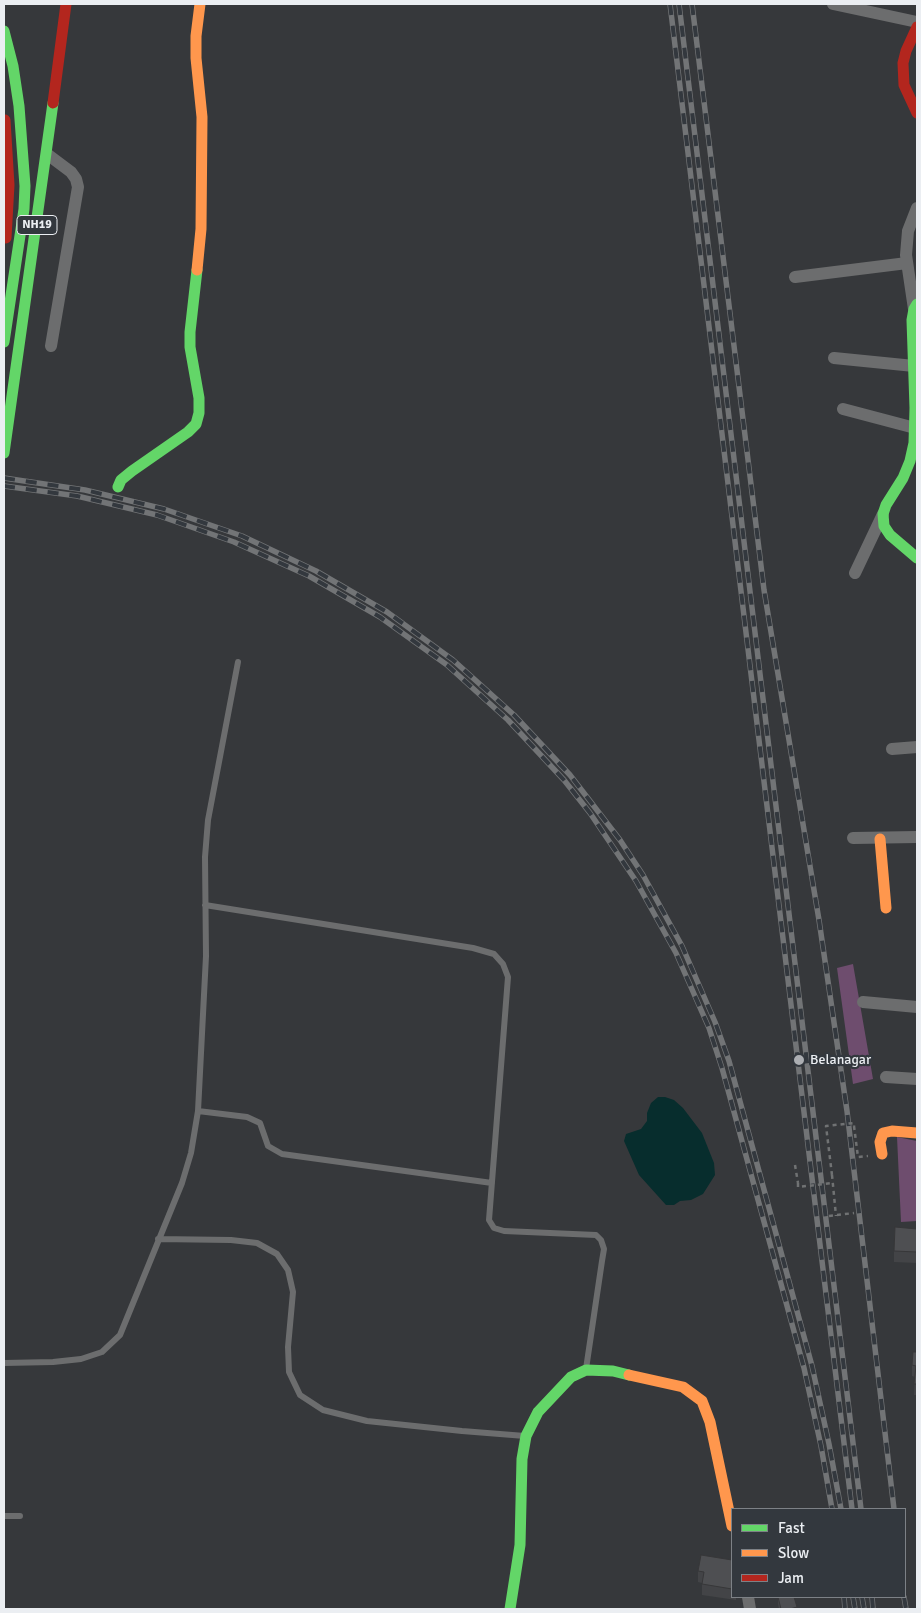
<!DOCTYPE html>
<style>
body{margin:0}
#map{position:relative;width:921px;height:1613px;overflow:hidden;background:#36383b;font-family:Signika,sans-serif}
canvas{display:block}
.frame{position:absolute;inset:0;border:5px solid #ebeef2;pointer-events:none}
.legend{position:absolute;left:731px;top:1508px;width:175px;height:90px;box-sizing:border-box;background:#33383e;border:1px solid #7d8186;margin:0;padding:6px 9px;list-style:none;font-size:15px;color:#ebeef2}
.legend li{display:flex;align-items:center;gap:10px;height:25px}
.legend b{width:25px;border:1px solid #7d8186}
</style>
<div id="map">
<canvas width="921" height="1613"></canvas>
<div class="frame"></div>
<ul class="legend">
<li><b style="height:6px;background:#63d668"></b>Fast</li>
<li><b style="height:6px;background:#ff974d"></b>Slow</li>
<li><b style="height:6px;background:#b3261e"></b>Jam</li>
</ul>
</div>
<script>
const context = document.querySelector('canvas').getContext('2d');
context.lineJoin = 'round';
function fill(path, color) {
  context.fillStyle = color;
  context.fill(path, 'evenodd');
}
function shape(rows) {
  const path = new Path2D();
  for (const r of rows) {
    path.moveTo(r[0], r[1]);
    for (let i = 2; i < r.length; i += 2) path.lineTo(r[i], r[i + 1]);
  }
  return path;
}
function strokePath(path, color, width, dash) {
  context.strokeStyle = color;
  context.lineWidth = width;
  context.lineCap = dash ? 'butt' : 'round';
  context.setLineDash(dash || []);
  context.stroke(path);
}
function write(font, color, halo, rows, align = 'center') {
  context.font = font + ' Signika,sans-serif';
  context.lineWidth = 4.5;
  context.setLineDash([]);
  context.textBaseline = 'middle';
  context.strokeStyle = halo;
  context.fillStyle = color;
  for (const [text, x, y, turn = 0] of rows) {
    context.save();
    context.translate(x, y);
    context.rotate((+turn || 0) * Math.PI / 180);
    context.textAlign = isNaN(turn) ? turn : align;
    if (halo) context.strokeText(text, 0, 0);
    context.fillText(text, 0, 0);
    context.restore();
  }
}
const green = shape([
 [853,964,873,1079,853,1084,837,968],
 [897,1137,917,1141,917,1221,901,1222]
]);
const water = shape([
 [658,1097,665,1097,674,1100,683,1108,702,1133,714,1163,715,1175,703,1194,691,1200,680,1201,674,1205,666,1205,639,1175,624,1141,626,1134,641,1129,647,1121,647,1113,651,1103]
]);
const path = shape([
 [854,1126,858,1157,868,1156],
 [795,1165,798,1183],
 [832,1175,836,1216],
 [829,1216,854,1213]
]);
const lane = shape([
 [205,905,473,948,494,954,503,964,508,977,489,1220,494,1228,504,1231,596,1235,601,1240,604,1249,602,1261,586,1369],
 [198,1111,247,1117,260,1123,268,1146,282,1154,492,1183],
 [158,1239,231,1240,257,1243,277,1254,288,1270,293,1292,288,1347,289,1372,300,1395,323,1410,367,1421,462,1431,525,1436],
 [4,1363,53,1362,81,1359,102,1352,120,1335,182,1183,191,1153,198,1111,206,956,205,857,208,820,238,662],
 [4,1516,20,1516]
]);
const street = shape([
 [833,4,917,22],
 [47,154,71,172,76,179,78,187,51,346],
 [795,277,907,263],
 [914,309,906,255,908,231,917,208],
 [834,358,914,366],
 [843,409,915,428],
 [855,573,883,514],
 [892,749,917,747],
 [853,838,917,837],
 [863,1002,917,1007],
 [886,1077,917,1079],
 [748,1597,750,1609]
]);
const fast = shape([
 [4,31,13,66,19,106,25,186,24,209,4,342],
 [917,304,914,309,912,320,915,408,914,443,910,461,903,478,886,505,883,514,884,526,890,535,917,558],
 [4,453,53,103],
 [118,487,121,480,132,471,188,432,196,424,199,413,199,398,190,347,190,332,197,270],
 [510,1609,520,1545,522,1459,526,1436,538,1412,571,1377,586,1370,613,1371,629,1375]
]);
const slow = shape([
 [197,270,201,229,202,117,196,58,196,36,200,4],
 [880,839,886,908],
 [882,1154,880,1142,883,1133,892,1131,917,1133],
 [629,1375,683,1387,702,1401,710,1422,732,1526]
]);
const jam = shape([
 [917,27,906,51,903,63,904,85,917,113],
 [53,103,66,4],
 [5,120,9,185,6,238]
]);
const rail = shape([
 [670,4,852,1509],
 [679,4,861,1509],
 [692,4,764,590,819,920,847,1111,894,1509],
 [4,478,85,490,164,509,242,536,316,571,387,612,453,660,514,715,570,775,620,840,643,875,682,946,715,1022,729,1061,812,1366,829,1444,841,1509],
 [4,486,77,496,157,515,234,542,309,576,380,617,447,665,508,720,564,780,590,813,636,881,676,953,709,1028,722,1068,804,1368,821,1446,832,1509],
 [844,1597,845,1609],
 [853,1597,855,1609],
 [862,1597,864,1609],
 [872,1597,873,1609],
 [904,1597,906,1609]
]);
const pathBridge = shape([
 [832,1175,826,1126,854,1123,854,1126],
 [798,1183,798,1187,833,1183]
]);
const wall = shape([
 [917,1229,917,1263,894,1262,894,1251],
 [917,1352,917,1395,914,1395,915,1377,912,1376,912,1365],
 [732,1563,732,1597,736,1597,736,1600,702,1595,702,1583,698,1582,698,1571],
 [778,1597,797,1609,779,1609,778,1604]
]);
const building = shape([
 [895,1227,917,1229,917,1252,894,1251,895,1227],
 [913,1352,917,1352,917,1384,914,1384,916,1366,912,1365,913,1352],
 [701,1555,732,1560,732,1589,702,1584,704,1572,698,1571,701,1555],
 [778,1597,794,1597,797,1607,790,1609,781,1609,778,1597]
]);
const markers = [
 [799,1060,6,"#acaeb2"]
];
const shields = [
 [37,225,40]
];
const shieldNames = [
 ["NH19",37,225]
];
const poiNames = [
 ["Belanagar",810,1060]
];
fill(green, '#6e4d6e');
fill(water, '#072d2d');
strokePath(path, '#707273', 2.5, [4, 4]);
strokePath(lane, '#6c6d6e', 6);
strokePath(street, '#6c6d6e', 12);
strokePath(fast, '#63d668', 11);
strokePath(slow, '#ff974d', 11);
strokePath(jam, '#b3261e', 11);
strokePath(rail, '#727476', 5.5);
strokePath(rail, '#33383e', 4, [11]);
strokePath(pathBridge, '#707273', 2.5, [4, 4]);
fill(wall, '#434447');
fill(building, '#4e4f52');
strokePath(building, '#373739', 1);
for (const [x, y, r, color] of markers) {
  const dot = new Path2D();
  dot.arc(x, y, r, 0, 2 * Math.PI);
  context.fillStyle = color;
  context.fill(dot);
  strokePath(dot, '#33383e', 2);
}
for (const [x, y, w] of shields) {
  const box = new Path2D();
  box.roundRect(x - w / 2, y - 9.5, w, 19, 4);
  context.fillStyle = '#33383e';
  context.fill(box);
  strokePath(box, '#ebeef2', 1);
}
write('bold 12px', '#ebeef2', null, shieldNames);
write('14px', '#ebeef2', '#33383e', poiNames, 'left');
</script>
